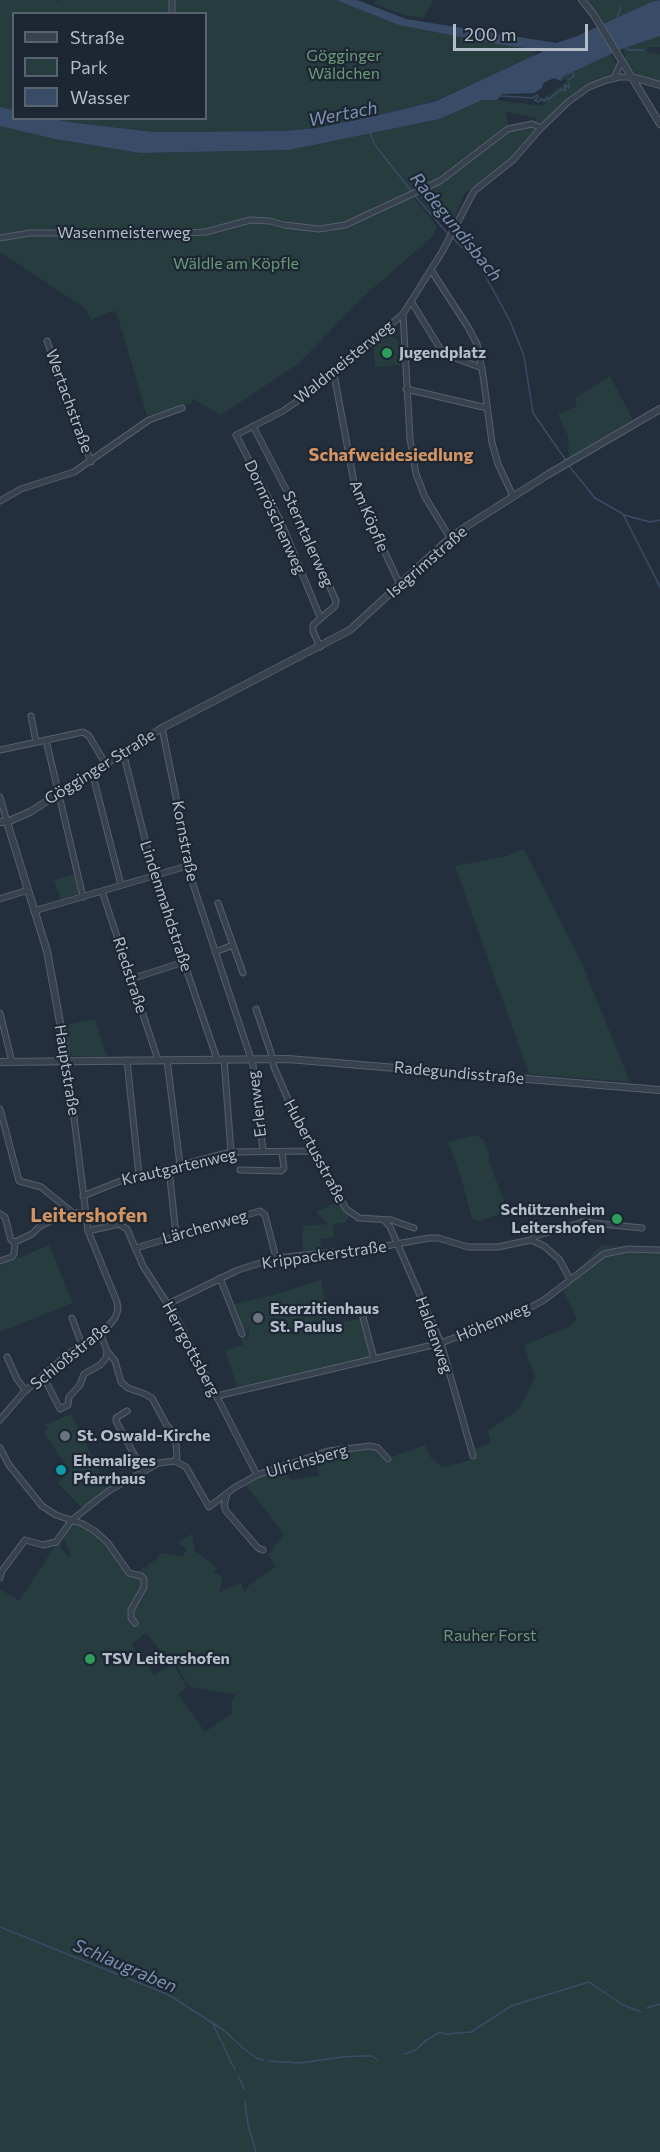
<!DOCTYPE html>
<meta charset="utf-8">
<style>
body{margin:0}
#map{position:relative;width:660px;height:2152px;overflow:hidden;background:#242f3e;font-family:Commissioner,sans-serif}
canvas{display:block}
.legend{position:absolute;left:12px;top:12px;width:195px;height:108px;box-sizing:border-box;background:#1d2633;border:2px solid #59626f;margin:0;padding:8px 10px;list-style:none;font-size:18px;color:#b4bcc9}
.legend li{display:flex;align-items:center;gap:12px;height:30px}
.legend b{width:30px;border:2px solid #59626f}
.scale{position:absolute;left:453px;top:24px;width:135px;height:27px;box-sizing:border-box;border:3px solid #b4bcc9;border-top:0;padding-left:8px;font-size:18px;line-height:21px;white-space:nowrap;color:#b4bcc9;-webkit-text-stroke:4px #1d2633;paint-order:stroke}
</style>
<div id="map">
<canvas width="660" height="2152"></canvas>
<ul class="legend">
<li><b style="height:8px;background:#38414e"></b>Straße</li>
<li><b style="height:16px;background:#263c3f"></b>Park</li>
<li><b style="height:16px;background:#394c67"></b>Wasser</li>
</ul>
<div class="scale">200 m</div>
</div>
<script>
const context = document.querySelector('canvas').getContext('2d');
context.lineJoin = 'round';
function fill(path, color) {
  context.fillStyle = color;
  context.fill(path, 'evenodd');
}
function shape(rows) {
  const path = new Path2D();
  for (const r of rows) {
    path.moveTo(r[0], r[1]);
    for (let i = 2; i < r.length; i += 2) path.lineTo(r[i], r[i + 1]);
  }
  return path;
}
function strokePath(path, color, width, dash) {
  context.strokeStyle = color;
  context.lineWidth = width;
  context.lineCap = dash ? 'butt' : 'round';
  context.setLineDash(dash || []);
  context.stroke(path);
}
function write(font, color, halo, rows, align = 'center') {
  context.font = font + ' Commissioner,sans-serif';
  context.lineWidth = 4.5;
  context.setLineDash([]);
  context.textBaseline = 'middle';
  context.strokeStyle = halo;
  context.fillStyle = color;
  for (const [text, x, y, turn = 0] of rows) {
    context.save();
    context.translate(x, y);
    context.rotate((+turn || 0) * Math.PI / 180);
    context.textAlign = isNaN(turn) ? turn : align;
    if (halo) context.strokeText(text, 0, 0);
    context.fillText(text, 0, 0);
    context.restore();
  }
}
const green = shape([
 [0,0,56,0,59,2,60,0,172,0,171,13,14,14,13,110,0,107],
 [174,0,336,0,364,11,479,40,538,49,534,54,535,55,524,62,436,100,392,112,317,128,284,131,155,132,75,123,54,119,206,118,206,14,173,13],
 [376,0,433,0,424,18,405,15,374,4],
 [588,0,657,0,605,23],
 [660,36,660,47,649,47,647,52,660,54,660,82,636,74,624,59,626,54,622,49],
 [610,54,618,67,613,75,603,79,567,101,540,125,535,122,537,118,506,112,509,129,528,125,537,130,512,158,465,193,453,221,446,216,436,219,416,194,412,196,437,226,433,236,362,298,299,363,221,415,191,398,192,403,147,416,116,311,109,312,91,320,86,309,0,252,0,126,55,139,140,153,289,150,440,119,482,100,497,100,542,106,546,103,539,100,538,97,544,99,546,96,566,83,566,79,561,81,560,78],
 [384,334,398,339,400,365,375,367,373,342],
 [610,376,633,420,569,458,568,436,558,414,577,406,575,398],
 [524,849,582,964,630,1082,529,1074,455,866,507,856],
 [75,874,78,894,61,900,54,880],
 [95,1019,107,1057,73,1056,69,1050,65,1025],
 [476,1135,484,1140,489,1155,489,1161,508,1212,478,1221,472,1219,461,1177,448,1142],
 [340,1201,350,1214,345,1222,333,1224,334,1237,320,1239,322,1252,303,1254,302,1236,304,1226,328,1224,316,1212],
 [49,1245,73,1303,0,1332,0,1266],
 [601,1245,660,1249,660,2152,0,2152,0,1589,19,1601,59,1540,61,1543,60,1547,68,1557,71,1555,64,1539,61,1538,71,1521,96,1532,123,1566,135,1574,155,1560,162,1553,183,1556,187,1549,178,1543,192,1534,195,1551,218,1569,213,1571,222,1577,220,1592,241,1583,245,1592,249,1585,276,1566,268,1555,284,1534,245,1484,258,1477,328,1453,370,1448,376,1450,387,1459,425,1445,431,1458,442,1467,471,1460,474,1449,491,1443,488,1431,519,1409,535,1378,524,1345,567,1328,577,1319,562,1288],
 [317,1464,319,1476,290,1480,289,1476,286,1476,285,1470],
 [146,1633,165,1657,170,1656,190,1687,235,1694,232,1702,232,1713,205,1732,178,1694,187,1687,173,1664,154,1675,131,1644],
 [321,1280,330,1324,361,1319,371,1358,238,1389,225,1350,243,1345,241,1338,249,1337,249,1330,241,1328,231,1305,280,1293],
 [71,1414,108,1488,82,1508,58,1483,70,1471,43,1432,48,1429,45,1425]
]);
const water = shape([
 [336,0,357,0,406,19,556,43,575,37,651,2,660,0,660,36,622,49,594,62,562,77,561,81,554,78,543,83,542,88,534,93,502,94,497,100,482,100,440,119,289,150,140,153,55,139,0,126,0,107,13,110,14,118,54,119,75,123,155,132,284,131,317,128,392,112,436,101,542,52,542,50,509,46,399,25]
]);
const stream = shape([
 [616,20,621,7],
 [626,48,629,50,644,50],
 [569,80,574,76,573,73],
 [501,96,533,98,537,95,538,97,535,100,538,102,542,99,544,101,547,98,549,99,562,89,565,91,565,85,569,88,569,83],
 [370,133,375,145,412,192],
 [415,196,449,235],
 [453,238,480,266,510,321,524,356,533,413,567,462],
 [569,466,595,498,623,514,660,587],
 [624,515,650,522,660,520],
 [0,1927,169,1995,225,2031,243,2048,256,2058,263,2060],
 [647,2008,660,2004],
 [212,2022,235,2070],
 [404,2054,416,2050,425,2041,440,2032,446,2034,471,2032,511,2006,589,1982,623,2005,641,2012],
 [268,2061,300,2063,342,2057,360,2056,372,2056,378,2060],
 [238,2076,244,2089],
 [245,2102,248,2125,256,2152]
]);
const minor = shape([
 [172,14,172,0],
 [614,78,622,61],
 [0,238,30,233,62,233,140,235,206,232,250,220,270,221,284,225,319,229,345,225,440,181,508,129,532,124,541,128],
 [431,270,468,327,477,344,483,375,492,443,498,464,513,496],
 [411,301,441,350,447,355,482,368],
 [403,314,410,439,416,474,425,497,450,538],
 [47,341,91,462],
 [334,374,355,488,400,585],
 [406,389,487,408],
 [253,426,295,507,336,601,335,606,313,625,313,631,320,647],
 [0,501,21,489,74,472,149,420,182,408],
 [320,617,281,522,236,435,283,411,306,395,334,374,403,314,442,252,474,191,513,160,541,128,568,102,589,87,604,81,619,77,632,77],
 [31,716,36,742],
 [162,728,189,861,187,866,253,1065,263,1151],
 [46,740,83,897],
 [0,750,83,732,89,736,105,763],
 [123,752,154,875,217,1059],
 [92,772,121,885],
 [0,797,7,822],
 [102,891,158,1060],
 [0,899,28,890],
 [218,903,243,973],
 [34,911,187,866],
 [215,952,233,945],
 [131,979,184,962],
 [256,1009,271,1053,274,1067,290,1104,346,1209,359,1218,391,1220,414,1228],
 [0,1013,12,1062],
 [224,1059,231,1152],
 [127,1060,139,1176],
 [167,1060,180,1165],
 [0,1109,19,1181,41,1187,73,1213,85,1213],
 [169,1169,176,1235],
 [240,1170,281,1171,284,1168,282,1153],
 [83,1196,123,1180,231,1152,313,1151],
 [0,1214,5,1217,11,1240,15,1242],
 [384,1220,390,1227,441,1343,473,1456],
 [88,1231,119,1224,127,1229,143,1266,176,1317,257,1475],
 [531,1240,544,1246,559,1259,570,1279],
 [136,1248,260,1211,265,1215,276,1258],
 [0,1261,12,1257,14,1254,15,1242,32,1234,40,1226,65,1214,73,1213],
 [220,1278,242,1334],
 [168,1304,238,1270,276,1258,375,1248,429,1238,438,1238,468,1247,498,1247,531,1240,536,1236,583,1222,642,1228],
 [363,1317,374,1359],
 [72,1318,82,1345],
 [107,1351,115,1361,121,1382,128,1388,145,1394,152,1398,166,1424,175,1435,177,1456,175,1461],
 [7,1357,17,1379,26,1391],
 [43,1376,60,1409,68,1405,69,1397,80,1385,84,1374,100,1365,106,1358,107,1351,101,1335],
 [217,1396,441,1343,526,1310,544,1300,604,1254,628,1249,660,1250],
 [127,1411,116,1418,116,1421,143,1471],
 [0,1420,24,1392,68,1354,103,1333,115,1318,118,1310,117,1302,88,1231,67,1061],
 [0,1448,9,1465,42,1506,56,1515,83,1524,96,1532,108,1543,129,1573,141,1576,144,1579,144,1587,131,1610,131,1618,135,1623],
 [227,1494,224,1505,226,1511,258,1548,263,1550],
 [0,1578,2,1571,25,1540,43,1545,56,1542,71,1521,98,1499,110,1490,159,1463,175,1461,186,1467,209,1507,234,1488,257,1475,328,1451,370,1446,378,1448,388,1459]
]);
const tertiary = shape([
 [582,0,594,15,660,124],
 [632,77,660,85],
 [0,822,7,822,30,812,162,728,350,630,450,538,467,526,547,475,660,409],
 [7,822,47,951,67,1061],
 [0,1062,288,1059,660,1090]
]);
const markers = [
 [387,353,6,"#2e9e5b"],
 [617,1219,6,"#2e9e5b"],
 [258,1318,6,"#6b7280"],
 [65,1436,6,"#6b7280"],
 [61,1470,6,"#0f9aa8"],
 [90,1659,6,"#2e9e5b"]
];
const parkNames = [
 ["Gögginger",344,56],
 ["Wäldchen",344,74],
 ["Wäldle am Köpfle",236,264],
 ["Rauher Forst",490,1636]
];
const streetNames = [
 ["Wasenmeisterweg",124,233],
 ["Waldmeisterweg",344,362,-39],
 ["Wertachstraße",69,401,70],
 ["Am Köpfle",369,516,67],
 ["Dornröschenweg",275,517,65],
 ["Sterntalerweg",308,539,66],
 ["Isegrimstraße",427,562,-41],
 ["Gögginger Straße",100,767,-32],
 ["Kornstraße",185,841,79],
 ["Lindenmahdstraße",166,906,72],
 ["Riedstraße",130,975,72],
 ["Hauptstraße",67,1070,81],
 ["Radegundisstraße",459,1073,5],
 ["Erlenweg",257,1104,-97],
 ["Hubertusstraße",315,1151,62],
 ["Krautgartenweg",179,1167,-13],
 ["Lärchenweg",205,1227,-16],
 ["Krippackerstraße",324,1255,-8],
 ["Höhenweg",493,1322,-23],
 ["Haldenweg",434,1335,70],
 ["Herrgottsberg",191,1349,62],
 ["Schloßstraße",70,1356,-39],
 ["Ulrichsberg",307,1461,-16]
];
const poiNames = [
 ["Jugendplatz",399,353],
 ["Schützenheim",605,1210,"right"],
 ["Leitershofen",605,1228,"right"],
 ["Exerzitienhaus",270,1309],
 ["St. Paulus",270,1327],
 ["St. Oswald-Kirche",77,1436],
 ["Ehemaliges",73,1461],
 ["Pfarrhaus",73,1479],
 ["TSV Leitershofen",102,1659]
];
const waterNames = [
 ["Wertach",343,114,-11],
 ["Radegundisbach",456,227,51],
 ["Schlaugraben",125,1966,23]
];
const neighbourhoodNames = [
 ["Schafweidesiedlung",391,455]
];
const quarterNames = [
 ["Leitershofen",89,1215]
];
fill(green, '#263c3f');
fill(water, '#394c67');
strokePath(stream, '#394c67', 1.5);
strokePath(minor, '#565f6c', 7);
strokePath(tertiary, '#565f6c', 8);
strokePath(minor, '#38414e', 5);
strokePath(tertiary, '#38414e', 6);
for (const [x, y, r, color] of markers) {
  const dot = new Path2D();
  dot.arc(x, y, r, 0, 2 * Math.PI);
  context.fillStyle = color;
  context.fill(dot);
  strokePath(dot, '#1d2633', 2);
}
write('16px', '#6b9a76', '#1d2633', parkNames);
write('16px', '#b4bcc9', '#1d2633', streetNames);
write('bold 16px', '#b4bcc9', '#1d2633', poiNames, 'left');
write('italic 18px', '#7c92b1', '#1d2633', waterNames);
write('bold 18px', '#d59563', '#1d2633', neighbourhoodNames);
write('bold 20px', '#d59563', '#1d2633', quarterNames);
</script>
